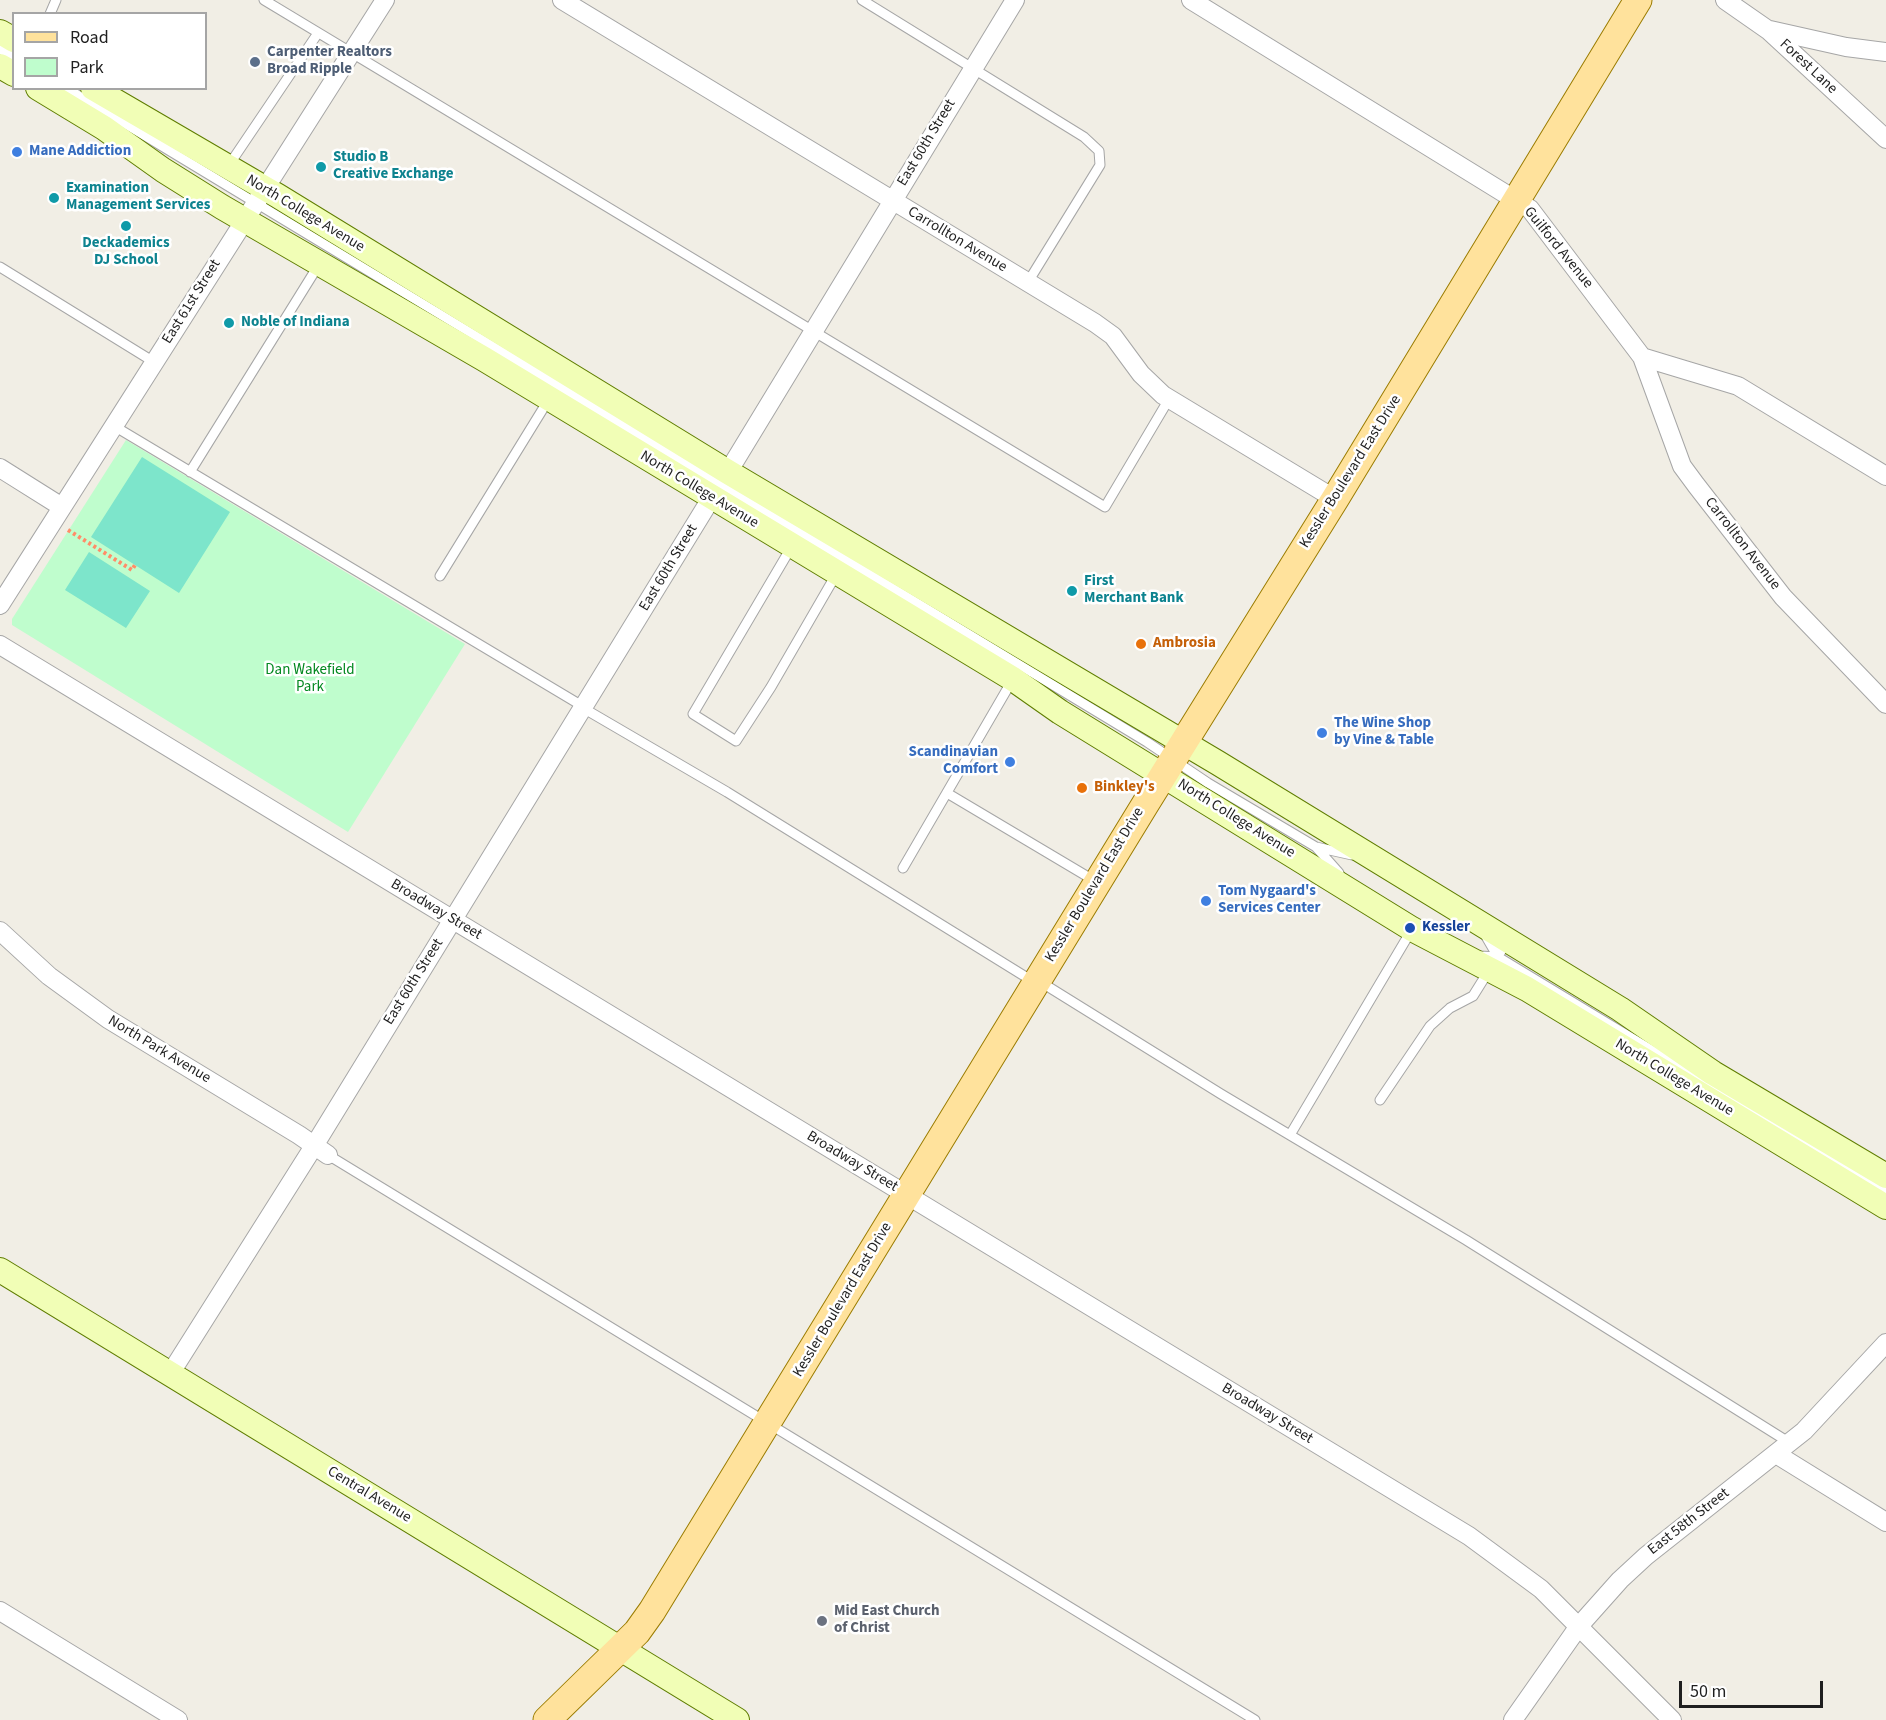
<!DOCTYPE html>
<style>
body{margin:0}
#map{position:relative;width:1886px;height:1720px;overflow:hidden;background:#f1eee5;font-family:"Source Sans 3",sans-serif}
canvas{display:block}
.legend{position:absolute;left:12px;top:12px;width:195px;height:78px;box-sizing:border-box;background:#fff;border:2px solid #a5a5a5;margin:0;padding:8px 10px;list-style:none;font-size:18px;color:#1f1f1f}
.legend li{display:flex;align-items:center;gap:12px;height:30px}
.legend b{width:30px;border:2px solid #a5a5a5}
.scale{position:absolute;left:1679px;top:1681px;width:144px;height:27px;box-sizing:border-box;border:3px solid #1f1f1f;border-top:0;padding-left:8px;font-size:18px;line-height:21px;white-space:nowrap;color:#1f1f1f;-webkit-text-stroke:4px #fff;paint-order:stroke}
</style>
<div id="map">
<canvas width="1886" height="1720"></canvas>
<ul class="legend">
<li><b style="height:8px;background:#ffe29c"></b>Road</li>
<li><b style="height:16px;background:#bffdcd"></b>Park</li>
</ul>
<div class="scale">50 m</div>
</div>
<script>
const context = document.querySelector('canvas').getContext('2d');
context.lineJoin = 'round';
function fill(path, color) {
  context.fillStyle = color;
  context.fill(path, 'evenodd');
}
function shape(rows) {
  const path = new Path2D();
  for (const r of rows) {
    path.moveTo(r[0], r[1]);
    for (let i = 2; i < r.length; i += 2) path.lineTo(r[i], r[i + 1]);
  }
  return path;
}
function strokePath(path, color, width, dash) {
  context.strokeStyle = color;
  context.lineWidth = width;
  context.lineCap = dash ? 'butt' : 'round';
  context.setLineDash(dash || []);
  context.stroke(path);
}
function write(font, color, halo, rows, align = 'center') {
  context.font = font + ' "Source Sans 3",sans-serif';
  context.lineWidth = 5;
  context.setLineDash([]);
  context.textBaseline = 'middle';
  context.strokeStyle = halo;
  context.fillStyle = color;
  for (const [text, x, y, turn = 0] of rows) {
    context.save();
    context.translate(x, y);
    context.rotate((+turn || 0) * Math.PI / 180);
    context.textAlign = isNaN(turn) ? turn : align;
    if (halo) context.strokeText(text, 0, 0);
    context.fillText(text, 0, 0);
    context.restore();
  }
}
const park = shape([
 [126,440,465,644,348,832,12,625,12,619]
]);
const pitch = shape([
 [142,457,230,512,179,593,91,537],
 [89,552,150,591,126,628,65,590]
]);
const path = shape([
 [68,530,132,570,135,565]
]);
const lane = shape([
 [264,0,1105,507,1169,399],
 [862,0,1084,137,1099,151,1100,165,1028,282],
 [50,14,56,0],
 [0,49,14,57],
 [66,88,1147,742,1208,783,1316,847,1339,873],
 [229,165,318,33],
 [0,267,154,362],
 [114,426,584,707],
 [190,472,318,266],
 [792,546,693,714,736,741,771,687,837,573],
 [440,576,549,399],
 [583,708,727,792,1034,982],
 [947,793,1095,881],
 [1316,847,1352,855],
 [903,868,1013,679],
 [1484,933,1498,957],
 [1480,956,1498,957,1886,1192],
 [1039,981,1221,1094,1466,1240,1790,1443],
 [1380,1100,1430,1026,1450,1008,1473,996,1508,940],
 [1290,1135,1411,931],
 [328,1155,1255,1720]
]);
const street = shape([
 [562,0,1095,323,1113,336,1141,374,1163,395,1335,499],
 [1191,0,1530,209,1642,357,1738,386,1886,476],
 [1725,0,1768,30,1886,139],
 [1770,30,1846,47,1886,52],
 [1642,357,1682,466,1696,485,1783,597,1886,704],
 [0,468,62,507],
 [728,472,1015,0],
 [0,605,385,0],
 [0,645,1469,1536,1541,1589,1672,1720],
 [0,931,49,976,108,1019,299,1135,328,1155],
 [170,1374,314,1146,712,497],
 [1776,1454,1886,1522],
 [0,1611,178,1720],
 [1513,1720,1579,1626,1620,1580,1646,1556,1804,1431,1886,1343]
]);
const secondary = shape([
 [0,32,14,40],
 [0,66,14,74],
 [38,88,104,128,163,170,222,207,484,359,1013,679,1060,712,1412,929,1527,989,1886,1207],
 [93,88,278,196,728,472,1218,763,1620,1009,1713,1073,1886,1176],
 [0,1270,737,1720]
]);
const primary = shape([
 [547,1720,637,1632,652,1611,1146,803,1335,499,1638,0]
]);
const markers = [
 [255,62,6,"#5c6f8a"],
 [17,152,6,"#3f7fe0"],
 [321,167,6,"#0f9aa8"],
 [54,198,6,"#0f9aa8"],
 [126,226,6,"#0f9aa8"],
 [229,323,6,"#0f9aa8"],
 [1072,591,6,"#0f9aa8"],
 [1141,644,6,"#e8710a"],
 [1322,733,6,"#3f7fe0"],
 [1010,762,6,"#3f7fe0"],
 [1082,788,6,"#e8710a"],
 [1206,901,6,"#3f7fe0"],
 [1410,928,6,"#1a4fb4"],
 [822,1621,6,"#6b7280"]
];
const serviceNames = [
 ["Carpenter Realtors",267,53],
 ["Broad Ripple",267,70]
];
const streetNames = [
 ["Forest Lane",1808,67,43],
 ["East 60th Street",927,143,-59],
 ["North College Avenue",305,214,31],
 ["Carrollton Avenue",957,240,31],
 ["Guilford Avenue",1558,248,51],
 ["East 61st Street",192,302,-58],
 ["Kessler Boulevard East Drive",1351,472,-58],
 ["North College Avenue",699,490,31],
 ["Carrollton Avenue",1742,544,52],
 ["East 60th Street",669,568,-59],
 ["North College Avenue",1236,819,32],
 ["Kessler Boulevard East Drive",1095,885,-59],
 ["Broadway Street",436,910,31],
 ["East 60th Street",414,982,-58],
 ["North Park Avenue",159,1050,31],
 ["North College Avenue",1674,1078,31],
 ["Broadway Street",852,1162,31],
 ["Kessler Boulevard East Drive",843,1300,-59],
 ["Broadway Street",1267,1414,31],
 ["Central Avenue",369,1495,31],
 ["East 58th Street",1689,1522,-38]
];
const shopNames = [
 ["Mane Addiction",29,152],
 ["The Wine Shop",1334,724],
 ["by Vine & Table",1334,741],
 ["Scandinavian",998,753,"right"],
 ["Comfort",998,770,"right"],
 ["Tom Nygaard's",1218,892],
 ["Services Center",1218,909]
];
const cultureNames = [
 ["Studio B",333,158],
 ["Creative Exchange",333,175],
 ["Examination",66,189],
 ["Management Services",66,206],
 ["Deckademics",126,244,"center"],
 ["DJ School",126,261,"center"],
 ["Noble of Indiana",241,323],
 ["First",1084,582],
 ["Merchant Bank",1084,599]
];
const foodNames = [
 ["Ambrosia",1153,644],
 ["Binkley's",1094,788]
];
const parkNames = [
 ["Dan Wakefield",310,671],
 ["Park",310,688]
];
const transitNames = [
 ["Kessler",1422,928]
];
const worshipNames = [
 ["Mid East Church",834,1612],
 ["of Christ",834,1629]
];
fill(park, '#bffdcd');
fill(pitch, '#7de5cb');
strokePath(lane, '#a6a6a6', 11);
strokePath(street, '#a6a6a6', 20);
strokePath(secondary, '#5f7d00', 26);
strokePath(primary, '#9b7c00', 29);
strokePath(path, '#ff8c68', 4, [3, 3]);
strokePath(lane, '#fff', 9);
strokePath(street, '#fff', 18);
strokePath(secondary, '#f1feb6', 24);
strokePath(primary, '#ffe29c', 27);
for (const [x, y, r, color] of markers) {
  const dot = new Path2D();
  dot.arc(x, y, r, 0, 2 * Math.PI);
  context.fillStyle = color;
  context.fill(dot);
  strokePath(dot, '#fff', 2);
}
write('bold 15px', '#4e5e75', '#fff', serviceNames, 'left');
write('15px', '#1f1f1f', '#fff', streetNames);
write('bold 15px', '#366cbe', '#fff', shopNames, 'left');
write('bold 15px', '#0d838f', '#fff', cultureNames, 'left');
write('bold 15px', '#c56008', '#fff', foodNames, 'left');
write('15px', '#038820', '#fff', parkNames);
write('bold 15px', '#164399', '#fff', transitNames, 'left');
write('bold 15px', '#5b616d', '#fff', worshipNames, 'left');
</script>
